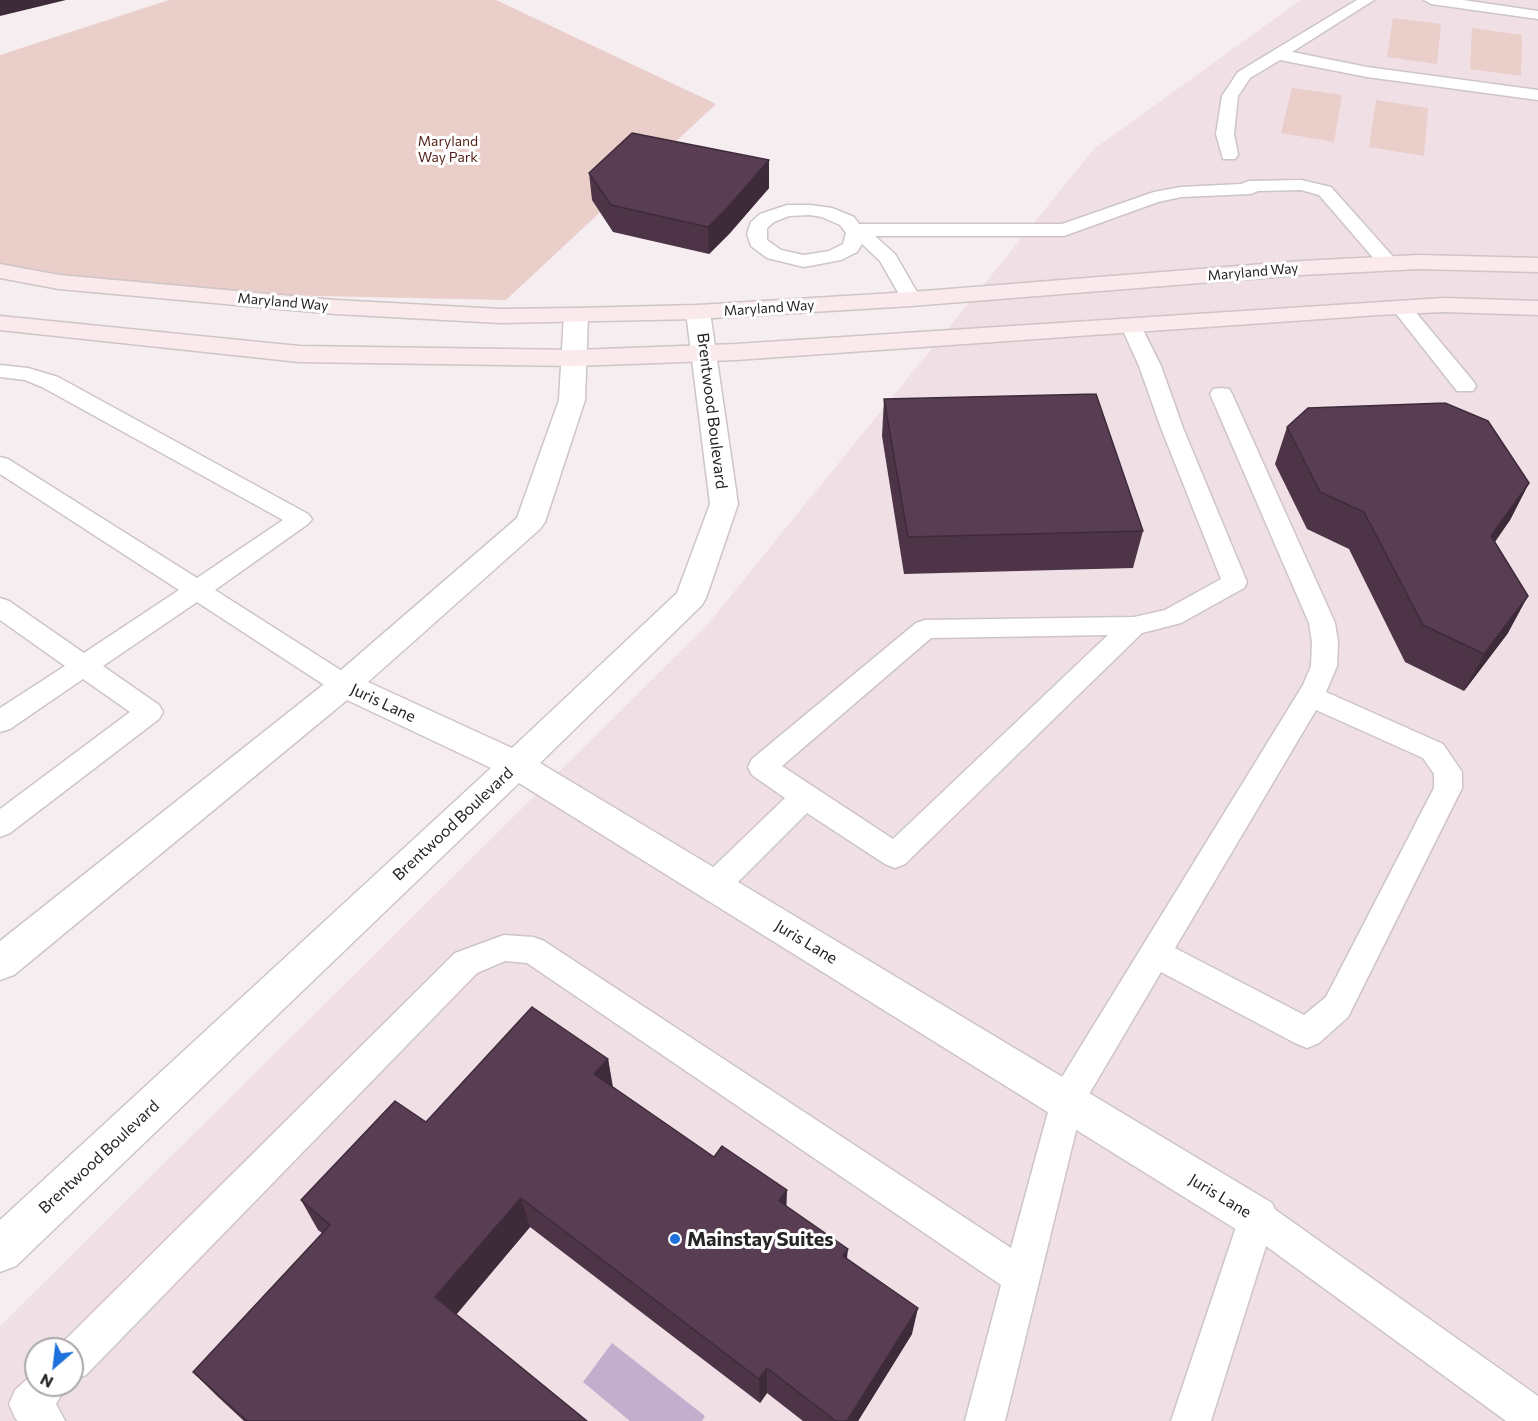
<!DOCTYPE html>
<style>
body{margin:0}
#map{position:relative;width:1538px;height:1421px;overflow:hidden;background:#f6edf0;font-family:Commissioner,sans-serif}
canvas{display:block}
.north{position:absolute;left:24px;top:1337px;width:60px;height:60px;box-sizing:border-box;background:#fff;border:2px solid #a9a7a8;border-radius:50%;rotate:208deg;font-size:16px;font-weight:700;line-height:24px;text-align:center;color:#272425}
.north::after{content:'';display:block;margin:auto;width:21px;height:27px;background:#1e70da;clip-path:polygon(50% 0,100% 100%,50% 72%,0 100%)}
</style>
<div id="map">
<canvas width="1538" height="1421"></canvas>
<div class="north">N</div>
</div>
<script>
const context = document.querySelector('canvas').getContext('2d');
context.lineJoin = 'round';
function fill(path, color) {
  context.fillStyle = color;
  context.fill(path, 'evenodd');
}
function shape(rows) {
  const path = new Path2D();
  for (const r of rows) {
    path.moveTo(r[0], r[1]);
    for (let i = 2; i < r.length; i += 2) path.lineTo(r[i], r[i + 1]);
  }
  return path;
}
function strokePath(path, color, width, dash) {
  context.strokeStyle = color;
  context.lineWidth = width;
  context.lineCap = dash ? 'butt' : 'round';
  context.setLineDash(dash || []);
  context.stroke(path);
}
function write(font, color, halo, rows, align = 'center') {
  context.font = font + ' Commissioner,sans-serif';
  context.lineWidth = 6;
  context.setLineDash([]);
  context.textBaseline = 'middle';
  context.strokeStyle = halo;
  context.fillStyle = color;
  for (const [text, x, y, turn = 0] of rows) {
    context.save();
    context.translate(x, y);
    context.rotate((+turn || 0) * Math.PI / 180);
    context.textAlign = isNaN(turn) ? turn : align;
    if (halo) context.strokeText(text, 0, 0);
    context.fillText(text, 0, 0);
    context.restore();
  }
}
const built = shape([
 [1301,0,1538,0,1538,1421,0,1421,0,1326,707,625,1094,149],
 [36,1349,72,1349,72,1385,36,1385]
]);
const green = shape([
 [169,0,496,0,716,104,506,300,182,293,0,266,0,55],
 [1393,18,1441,24,1437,64,1387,57],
 [1472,28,1522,35,1521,76,1470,69],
 [1292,88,1342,95,1334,142,1281,133],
 [1376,100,1428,108,1424,156,1369,147]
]);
const water = shape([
 [612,1343,705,1416,702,1421,630,1421,583,1382]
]);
const lane = shape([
 [1357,0,1374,0,1292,52,1367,67,1538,90,1538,100,1367,77,1280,60,1250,78,1238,96,1234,134,1238,155,1235,159,1223,159,1216,134,1222,96,1238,72,1357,0],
 [1424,0,1463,0,1538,11,1538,19,1431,4,1424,0],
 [1301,180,1331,187,1396,260,1399,264,1396,268,1382,268,1319,195,1301,190,1258,191,1251,194,1181,197,1158,202,1064,236,875,236,895,254,921,299,918,303,911,305,904,303,880,261,862,244,857,252,841,260,804,267,767,258,751,246,747,234,751,222,760,214,787,205,810,205,832,208,854,217,859,224,1062,224,1154,192,1181,187,1241,184,1249,181,1301,180],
 [810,215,822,217,840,225,846,233,843,244,829,251,804,255,781,250,767,240,767,228,774,222,789,216,810,215],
 [1401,301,1408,303,1473,381,1476,386,1473,391,1457,391,1394,311,1391,307,1394,303,1401,301],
 [1131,320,1138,322,1141,326,1161,366,1183,428,1247,582,1244,588,1181,623,1142,633,905,864,895,868,885,864,807,813,725,895,714,898,703,895,699,886,703,877,785,798,752,775,748,767,752,759,916,623,925,620,1134,617,1165,610,1221,579,1161,428,1139,366,1121,326,1124,322,1131,320],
 [1108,635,893,839,782,766,931,638,1108,635],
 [0,365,28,368,58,377,308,514,312,519,308,524,215,590,353,678,357,685,353,692,344,695,335,692,197,602,103,666,159,705,163,712,159,719,10,833,0,837,0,809,130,712,83,679,10,729,0,732,0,708,65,666,0,620,0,598,9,601,84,653,179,590,0,474,0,457,8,459,197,578,283,520,42,387,25,380,0,377,0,365],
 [1221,388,1229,389,1232,394,1335,623,1338,642,1337,666,1326,692,1443,744,1462,772,1462,788,1348,1017,1319,1043,1307,1048,1295,1043,1161,972,1082,1106,1005,1421,965,1421,1001,1285,527,963,505,961,477,973,86,1375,72,1380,72,1349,58,1347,455,953,504,935,533,937,544,941,1011,1248,1054,1090,1303,685,1311,666,1312,642,1309,623,1210,394,1213,389,1221,388],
 [1316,710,1423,758,1434,774,1434,788,1326,997,1304,1015,1175,948,1316,710],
 [1257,1200,1270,1206,1538,1396,1538,1421,1506,1421,1266,1246,1211,1421,1171,1421,1239,1218,1244,1206,1257,1200],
 [36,1371,36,1385,67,1385,56,1404,65,1421,18,1421,15,1418,9,1404,15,1390,36,1371]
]);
const street = shape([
 [698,305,707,307,710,312,738,504,706,598,702,605,540,763,1272,1203,1279,1218,1272,1233,1257,1240,1242,1233,519,783,16,1266,0,1272,0,1220,491,768,347,700,14,975,0,980,0,941,333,677,517,518,559,400,564,315,567,310,576,308,585,310,588,315,585,400,545,522,540,529,368,682,512,748,677,593,710,504,686,312,689,307,698,305]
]);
const secondary = shape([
 [1419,255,1538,258,1538,272,1419,269,1301,275,911,306,698,319,500,323,336,314,59,289,0,278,0,264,59,275,336,300,500,309,576,308,698,305,911,292,1301,261,1419,255],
 [1444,298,1538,301,1538,315,1444,312,1378,315,736,360,575,366,299,362,0,330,0,316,299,346,575,350,736,344,1444,298]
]);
const wall = shape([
 [589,173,769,188,730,233,709,254,613,232,592,200],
 [884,399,1143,531,1133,568,904,574,882,436],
 [1287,427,1529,483,1510,520,1495,542,1508,633,1464,691,1405,662,1349,549,1307,529,1275,464],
 [608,1059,613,1087,786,1207,847,1258,912,1334,858,1421,803,1421,767,1393,760,1403,530,1227,456,1315,587,1421,244,1421,217,1396,193,1372,322,1233,318,1230,301,1200,426,1122]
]);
const shadedWall = shape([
 [0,0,66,0,0,16],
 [769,160,769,188,730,233,709,254,708,227],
 [1529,483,1510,520,1472,573,1491,536],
 [1528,596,1508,633,1464,691,1484,654],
 [608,1059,613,1091,594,1074],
 [787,1190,786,1220,779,1201],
 [521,1198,530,1227,448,1324,435,1297],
 [848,1249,845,1277,843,1256],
 [918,1308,912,1334,858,1421,847,1421],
 [767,1368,767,1393,760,1403,759,1379]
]);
const building = shape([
 [632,133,769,160,730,205,708,227,611,205,589,173,632,133],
 [1096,394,1143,531,908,537,884,399,1096,394],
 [1445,403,1488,421,1529,483,1491,536,1528,596,1484,654,1423,625,1364,512,1320,492,1287,427,1308,408,1445,403],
 [532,1007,608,1059,594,1074,714,1157,722,1146,787,1190,779,1201,848,1249,843,1256,918,1308,847,1421,836,1421,767,1368,759,1379,521,1198,435,1297,587,1421,247,1421,193,1372,330,1225,301,1200,395,1101,426,1122,532,1007]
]);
const markers = [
 [675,1239,6,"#1e70da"]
];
const farParknames = [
 ["Maryland",448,141],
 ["Way Park",448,157]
];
const farStreetnames = [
 ["Maryland Way",1253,272,-5],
 ["Maryland Way",283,302,5],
 ["Maryland Way",769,308,-4]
];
const streetNames = [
 ["Brentwood Boulevard",712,411,83],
 ["Juris Lane",383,703,25],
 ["Brentwood Boulevard",453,824,-43],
 ["Juris Lane",806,942,31],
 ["Brentwood Boulevard",99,1157,-43],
 ["Juris Lane",1220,1196,31]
];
const nearPoinames = [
 ["Mainstay Suites",687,1239]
];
fill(built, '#f0dfe5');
fill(green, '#eacec9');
fill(water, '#c3aece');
strokePath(lane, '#cdc5c8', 3);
strokePath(street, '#cdc5c8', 3);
strokePath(secondary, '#cdc5c8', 3);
fill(lane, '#fff');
fill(street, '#fff');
fill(secondary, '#fbeaec');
fill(wall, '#4d3447');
fill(shadedWall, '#3e2b3a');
fill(building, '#593d53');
strokePath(building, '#3e2b3a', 1.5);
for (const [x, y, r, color] of markers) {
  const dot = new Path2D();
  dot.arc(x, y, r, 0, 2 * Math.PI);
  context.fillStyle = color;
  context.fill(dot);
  strokePath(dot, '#fff', 2);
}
write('14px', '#541f17', '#fff', farParknames);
write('14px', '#272425', '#fff', farStreetnames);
write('16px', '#272425', '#fff', streetNames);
write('bold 20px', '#272425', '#fff', nearPoinames, 'left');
</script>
